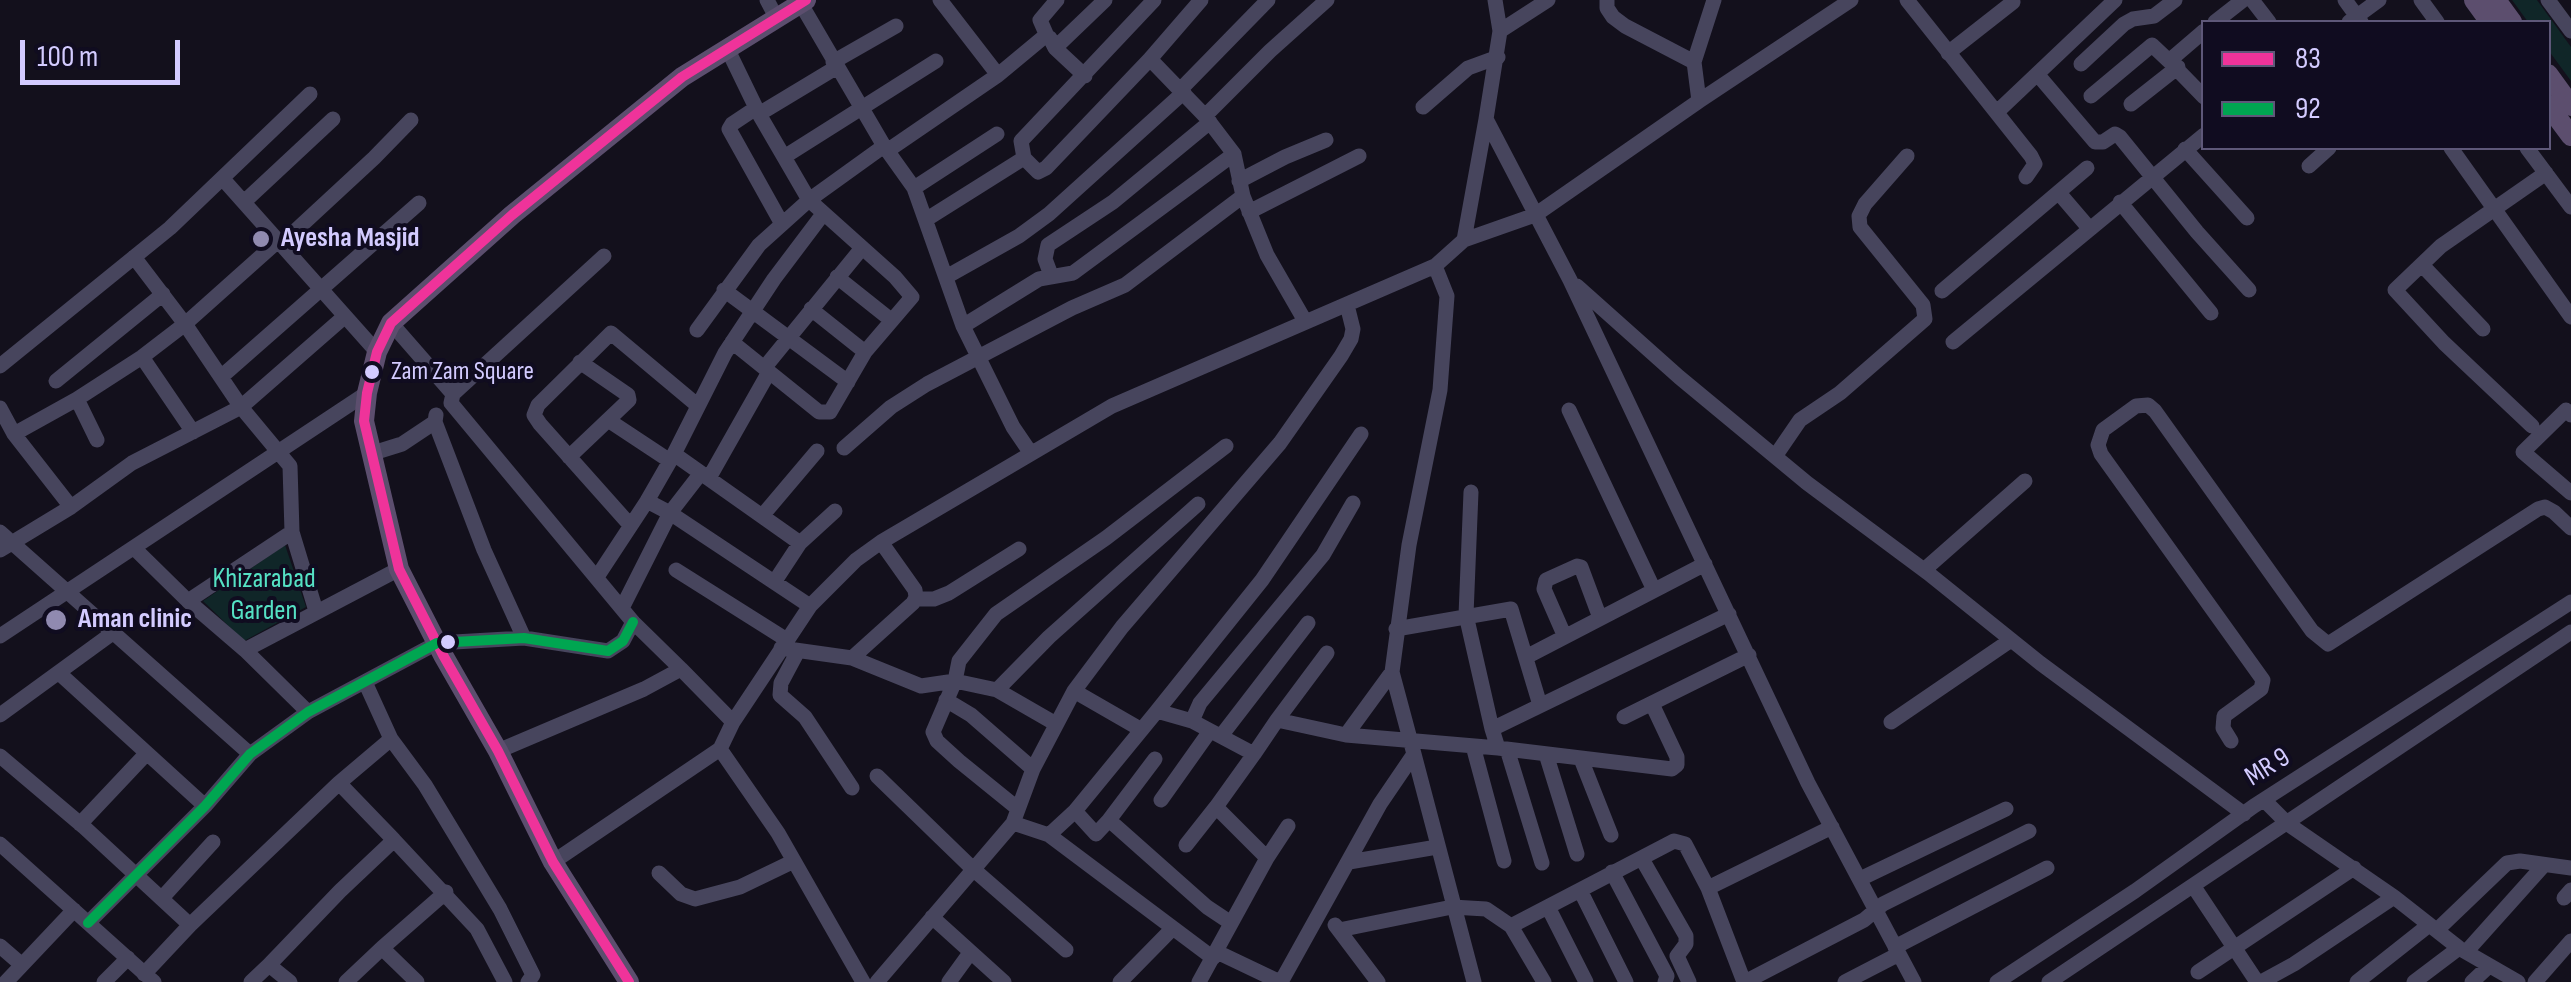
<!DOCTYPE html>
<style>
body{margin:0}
#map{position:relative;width:2571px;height:982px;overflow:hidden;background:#13101c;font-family:"Sofia Sans Condensed",sans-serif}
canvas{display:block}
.legend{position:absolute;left:2201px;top:20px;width:350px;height:130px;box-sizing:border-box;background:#100c20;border:2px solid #5e5879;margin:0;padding:12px 18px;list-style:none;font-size:30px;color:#d3cbff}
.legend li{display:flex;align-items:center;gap:20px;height:50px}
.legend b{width:50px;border:2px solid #5e5879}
.scale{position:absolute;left:20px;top:40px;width:160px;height:45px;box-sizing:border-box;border:5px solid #d3cbff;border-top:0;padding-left:12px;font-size:30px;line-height:35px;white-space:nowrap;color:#d3cbff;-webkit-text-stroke:8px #100c20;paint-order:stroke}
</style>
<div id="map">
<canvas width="2571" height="982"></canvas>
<ul class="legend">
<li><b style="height:12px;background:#ef339a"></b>83</li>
<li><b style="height:12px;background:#00a651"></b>92</li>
</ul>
<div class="scale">100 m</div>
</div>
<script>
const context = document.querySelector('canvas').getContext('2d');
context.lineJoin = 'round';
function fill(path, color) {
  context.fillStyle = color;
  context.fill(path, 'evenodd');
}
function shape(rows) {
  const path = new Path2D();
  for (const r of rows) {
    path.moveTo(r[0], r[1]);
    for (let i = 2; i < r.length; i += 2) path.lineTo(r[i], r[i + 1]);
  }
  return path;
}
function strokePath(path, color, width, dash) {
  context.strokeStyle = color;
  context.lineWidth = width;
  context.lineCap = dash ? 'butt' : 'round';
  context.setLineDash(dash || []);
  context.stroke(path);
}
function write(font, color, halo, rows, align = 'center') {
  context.font = font + ' "Sofia Sans Condensed",sans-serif';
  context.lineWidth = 8;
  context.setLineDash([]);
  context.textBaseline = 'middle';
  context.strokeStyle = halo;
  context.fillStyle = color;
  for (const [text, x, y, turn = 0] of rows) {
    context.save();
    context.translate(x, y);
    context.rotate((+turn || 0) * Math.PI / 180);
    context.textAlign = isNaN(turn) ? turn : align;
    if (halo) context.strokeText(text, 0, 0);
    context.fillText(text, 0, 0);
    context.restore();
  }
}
const green = shape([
 [2512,0,2537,0,2571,47,2571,81,2549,51,2548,22,2528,22],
 [285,545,306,607,244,641,203,601]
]);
const minor = shape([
 [767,0,777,19],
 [1201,0,1150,59,1205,116,1234,154,1243,196,1267,255,1305,321],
 [1607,0,1607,8,1613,17,1625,26,1694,62],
 [1907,0,2031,156,2035,164,2026,177],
 [2252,0,2269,22],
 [2345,0,2361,22],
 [2421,0,2437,22],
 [2548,0,2571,31],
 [801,4,884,146,914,188,963,326,1013,427,1030,452],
 [2215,22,2243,0],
 [2349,22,2379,0],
 [1500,31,1548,0],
 [2204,31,2169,61,2204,97],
 [1047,36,1040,20,1057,0],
 [727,48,759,114,809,200,895,277,912,297,865,352,830,412,819,412,732,342],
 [1948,53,2013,2],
 [833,62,896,26],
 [2081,64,2124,24,2133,19,2154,16,2175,0],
 [998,75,1045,36,1050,38,1055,48],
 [2038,75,2095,142,2103,142,2115,134,2120,137,2197,232,2249,290],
 [1085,76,1055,48,1105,0],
 [1181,89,1268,0],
 [2091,96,2152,45,2169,61],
 [1699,101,1851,0],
 [2131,104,2178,67],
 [1423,107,1468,68,1498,57],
 [756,108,732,124,729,129,782,224],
 [1997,112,2115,0],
 [759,114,837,67],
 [1205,116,1270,51,1327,0],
 [1486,119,1500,31,1495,0],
 [2451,148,2571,317],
 [2527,148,2571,207],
 [2185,149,2247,218],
 [887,151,998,75,940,0],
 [784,157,936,61],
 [1024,158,1038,172,1046,168,1150,59],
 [2309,166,2329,148],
 [223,179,377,352],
 [1239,181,1285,157,1326,140],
 [914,188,997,134],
 [2059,193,2089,228],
 [244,202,333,119],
 [2120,202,2211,313],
 [1249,212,1359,156],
 [927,219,1024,158,1021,141,1154,0],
 [1464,240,1535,215,1699,101,1694,62,1714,0],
 [280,245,374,158,411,120],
 [134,257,185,324,241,407,290,466,292,532,188,601,245,650,399,569],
 [2422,265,2483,329],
 [1051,275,1045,259,1048,245,1113,202,1210,122],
 [837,277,891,320],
 [946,277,1019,236,1049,214,1184,92],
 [1577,286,1679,377,1807,483,1928,573,2040,663,2244,814],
 [724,290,848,382],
 [1942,291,2087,168],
 [811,309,865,352],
 [391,323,453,394,451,403,633,622,681,669],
 [963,326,1039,279,1073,273,1234,154],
 [697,330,759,245,809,200,884,146],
 [1953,342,2204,135],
 [142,357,193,432],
 [0,366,170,228,310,94],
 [765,367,862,248],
 [221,377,419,203],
 [56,381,163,294],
 [453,394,604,256],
 [77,399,97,440],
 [0,408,14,434,71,507],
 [1569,410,1654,590],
 [2571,415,2566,410,2523,452,2571,493],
 [608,420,670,461],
 [435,422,484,550,524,638],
 [2532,426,2444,343,2395,290,2441,246,2546,173],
 [14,434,77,399,142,357,185,324,278,241],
 [844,448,891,407,927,384,1072,308,1125,285,1243,196],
 [370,454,402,444,435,422,436,415],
 [674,454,800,543],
 [1776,455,1800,420,1840,393,1925,319,1923,305,1860,227,1859,216,1865,204,1907,156],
 [569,457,629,400,628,395,580,362],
 [709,478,769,372],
 [1471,492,1466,615,1492,729],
 [762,516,817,451],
 [630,525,540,424,534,415,538,405,611,333,697,405],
 [0,532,250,754],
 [292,532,316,611],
 [135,549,188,601],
 [0,550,71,507,132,463,241,407,344,317],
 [676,570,787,640],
 [1924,570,2025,481],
 [597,577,647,501],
 [775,581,800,543,835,511],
 [915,599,934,599,949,593,1019,549],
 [810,606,670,513,647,501,674,454,725,353,774,279,823,214],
 [622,608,670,513,701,473],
 [1396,629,1511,609,1540,705],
 [0,636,367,393],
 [1565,637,1544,589,1546,580,1577,566,1581,567,1600,618],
 [781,648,852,658,921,686,955,681,997,690,1056,724],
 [245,650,308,712],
 [797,653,781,683,780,695,805,717,852,788],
 [1526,657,1705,564],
 [852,658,913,603,916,597,915,590,881,542],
 [59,673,205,806],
 [365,682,391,739,425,785,500,909,533,975,528,982],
 [997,690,1049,637,1198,504],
 [1074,691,1140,729],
 [946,700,971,715,1033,769],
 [1157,711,1262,580,1361,434],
 [0,715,114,632],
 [1624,717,1749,655],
 [1277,720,1327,653],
 [1192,721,1200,703,1323,555,1353,503],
 [1891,722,2011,640],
 [1346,735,1498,748,1672,769,1677,765,1677,757,1652,704],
 [1221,736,1308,623],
 [2231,741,2223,728,2224,716,2261,689,2263,680,2101,454,2098,445,2103,430,2136,406,2148,405,2155,411,2312,631,2328,644,2538,509,2545,507,2554,512,2571,528],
 [1473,746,1504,861],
 [1498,748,1492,729,1729,614],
 [720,749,778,833,863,982],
 [1507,749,1542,863],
 [498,751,644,689,681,669,733,722],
 [1414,754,1474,982],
 [1546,754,1577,854],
 [0,756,84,827,190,925],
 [1581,759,1611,835],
 [877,776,973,869,1066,950],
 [339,783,394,840],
 [1161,800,1210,731],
 [2264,800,2288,824,2394,897,2459,948,2518,982],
 [1017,808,959,761,937,741,933,732,955,681,959,661,996,614,1106,538,1226,446],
 [1075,811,1096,834,1109,820,1207,907,1231,923],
 [1109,820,1155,759],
 [1013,823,1033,769,1074,691,1122,627,1280,443,1341,356,1351,339,1353,329,1347,305],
 [80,824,146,754],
 [1049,835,1213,958],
 [0,844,154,982],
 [1186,845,1216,807],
 [1267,858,1288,826],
 [1642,859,1686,936,1686,944,1677,956,1689,982],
 [553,862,720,749,733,722,810,606,856,560,881,542,1112,406,1435,266],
 [1349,862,1437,847],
 [1612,872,1667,976,1665,982],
 [659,873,681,894,695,899,740,887,794,861],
 [1860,879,2006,809],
 [2194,887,2257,982],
 [1708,888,1744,982],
 [1580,890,1626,982],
 [162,898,213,842],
 [2564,898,2571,890],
 [1548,907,1586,982],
 [932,917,1004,982],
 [88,923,205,806,250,754,308,712,437,643,524,638,608,651,623,641,633,622],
 [1335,925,1378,982],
 [1511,926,1674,841,1685,844,1708,888,1832,827],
 [1339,930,1452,907,1486,909,1511,926,1544,982],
 [2437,930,2507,863,2520,861,2571,868],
 [0,946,22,965],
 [1895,947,2047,868],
 [382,948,446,892],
 [1217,952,1280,982],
 [2466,952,2544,865],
 [2198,972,2354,868],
 [144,974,190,925,339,783,391,739],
 [6,982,74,910],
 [104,982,128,958],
 [251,982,269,965],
 [290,982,269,965,340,891,394,840,477,929,505,982],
 [346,982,382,948,417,982],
 [877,982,1013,823,1049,835,1075,811,1157,711,1192,721,1254,754,1277,720,1346,735,1392,672,1409,545,1440,390,1447,296,1435,266,1464,240,1486,119,1570,280,1808,783,1914,982],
 [949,982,970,953],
 [1120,982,1172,929],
 [1199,982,1267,858,1216,807,1254,754],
 [1281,982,1380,804,1414,754,1392,672],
 [1745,982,1864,920,1883,904,2029,831],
 [1845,982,1899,954],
 [1997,982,2135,891,2254,806,2571,602],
 [2049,982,2571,632],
 [2261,982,2294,964,2394,897],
 [2357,982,2429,925],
 [2414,982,2459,948],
 [2472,982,2489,966],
 [2535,982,2571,941]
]);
const major = shape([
 [2474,0,2490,22],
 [2496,0,2512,22],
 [2548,74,2571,106],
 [2548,105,2571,136],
 [629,982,553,862,498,751,443,655,399,569,364,421,367,393,377,352,391,323,512,215,682,77,806,0]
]);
const bus1 = shape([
 [629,982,553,862,498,751,443,655,399,569,364,421,367,393,377,352,391,323,512,215,682,77,806,0]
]);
const bus2 = shape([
 [88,923,205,806,250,754,308,712,437,643,524,638,608,651,623,641,633,622]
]);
const markers = [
 [261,239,10,"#908ab0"],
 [372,372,9,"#d3cbff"],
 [56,620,12,"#908ab0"],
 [448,642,9,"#d3cbff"]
];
const busNames = [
 ["Zam Zam Square",391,372]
];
const poiNames = [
 ["Ayesha Masjid",281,239],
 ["Aman clinic",78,620]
];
const parkNames = [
 ["Khizarabad",264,580],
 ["Garden",264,612]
];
const streetNames = [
 ["MR 9",2268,768,-32]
];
fill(green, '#102628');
strokePath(minor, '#47455d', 15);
strokePath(major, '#5c4e6e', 20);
strokePath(bus1, '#ef339a', 10);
strokePath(bus2, '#00a651', 10);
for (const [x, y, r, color] of markers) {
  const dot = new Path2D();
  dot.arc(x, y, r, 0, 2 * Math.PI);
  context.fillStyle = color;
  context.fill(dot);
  strokePath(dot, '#100c20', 4);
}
write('26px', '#d3cbff', '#100c20', busNames, 'left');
write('bold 28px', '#d3cbff', '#100c20', poiNames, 'left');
write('28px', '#55e1c4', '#100c20', parkNames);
write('28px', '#d3cbff', '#100c20', streetNames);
</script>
